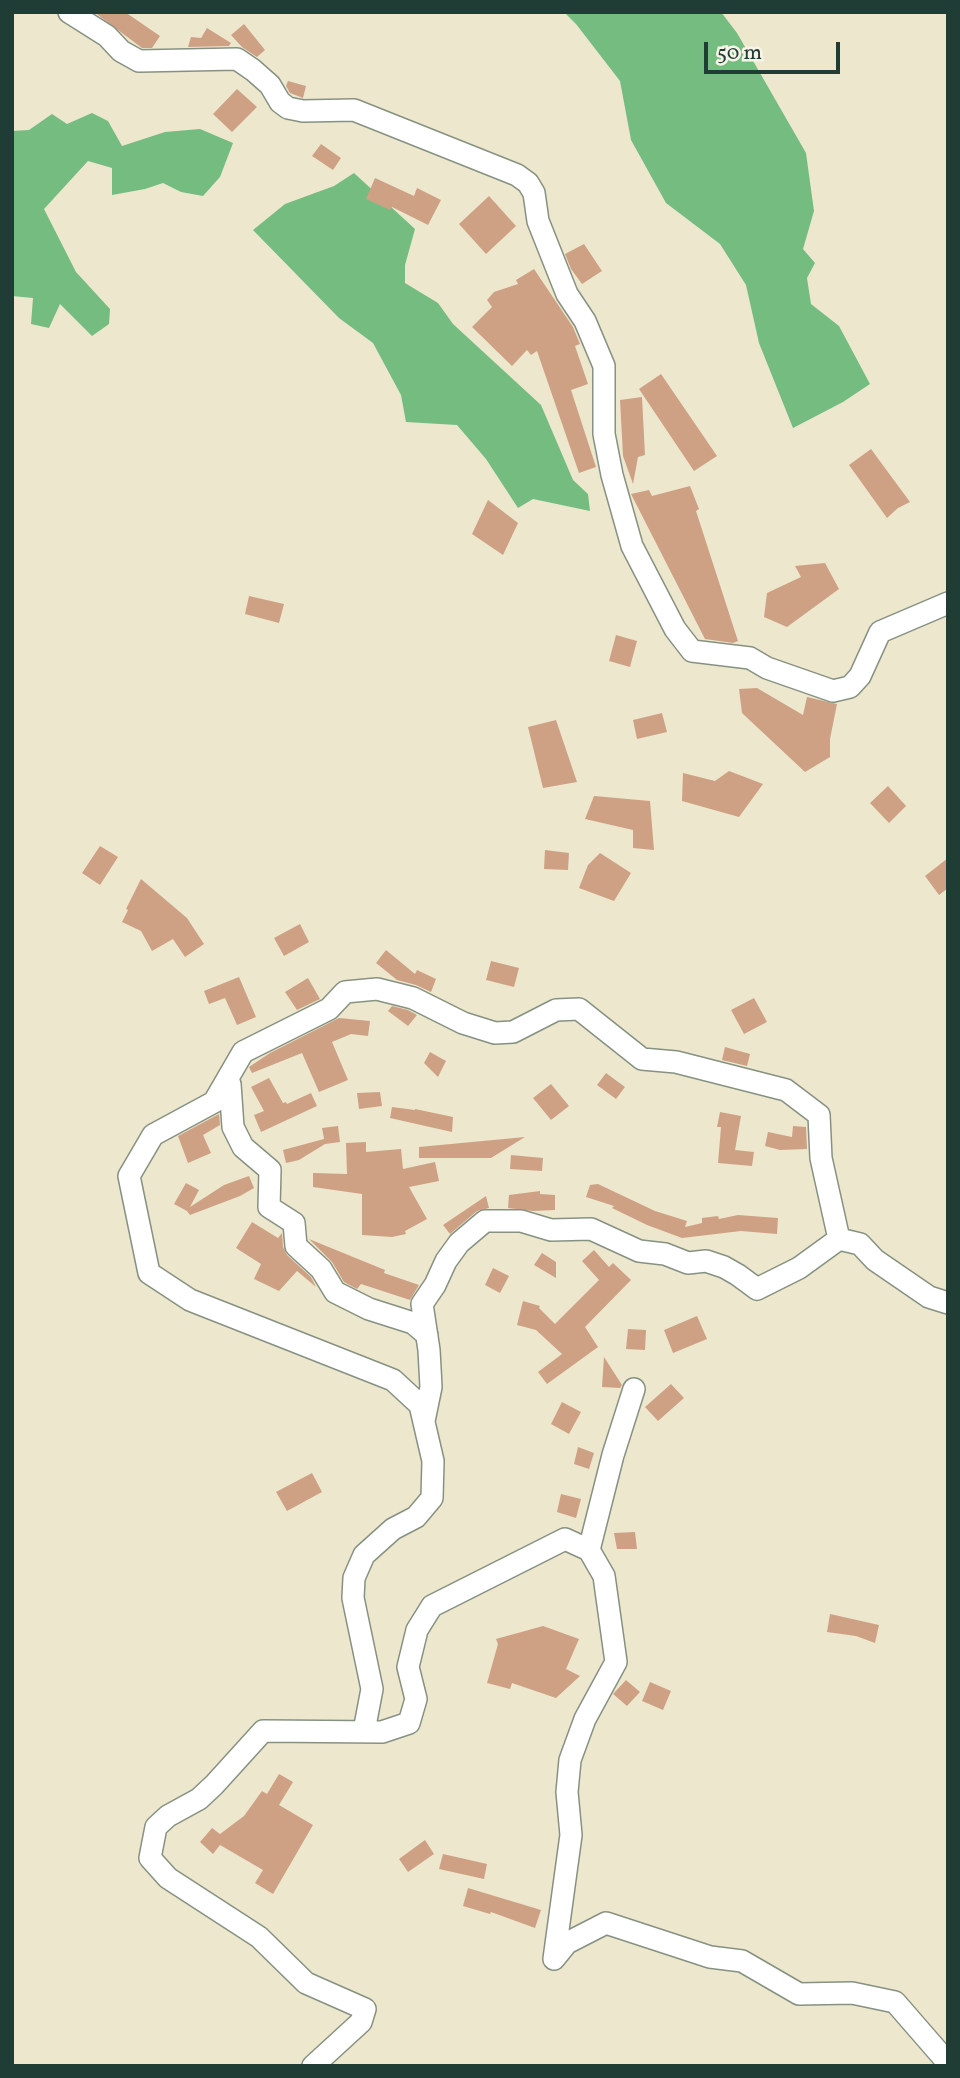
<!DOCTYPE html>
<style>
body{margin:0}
#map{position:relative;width:960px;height:2078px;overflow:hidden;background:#ede7ce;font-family:Vollkorn,serif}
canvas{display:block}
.frame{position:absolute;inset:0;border:14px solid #1f3d34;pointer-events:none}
.scale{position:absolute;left:704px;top:42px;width:136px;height:32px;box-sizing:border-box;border:4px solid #1f3d34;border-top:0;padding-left:9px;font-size:21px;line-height:24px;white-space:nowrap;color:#1f3d34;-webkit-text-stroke:5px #f7f3e8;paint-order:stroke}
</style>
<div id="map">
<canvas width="960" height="2078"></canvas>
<div class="frame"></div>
<div class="scale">50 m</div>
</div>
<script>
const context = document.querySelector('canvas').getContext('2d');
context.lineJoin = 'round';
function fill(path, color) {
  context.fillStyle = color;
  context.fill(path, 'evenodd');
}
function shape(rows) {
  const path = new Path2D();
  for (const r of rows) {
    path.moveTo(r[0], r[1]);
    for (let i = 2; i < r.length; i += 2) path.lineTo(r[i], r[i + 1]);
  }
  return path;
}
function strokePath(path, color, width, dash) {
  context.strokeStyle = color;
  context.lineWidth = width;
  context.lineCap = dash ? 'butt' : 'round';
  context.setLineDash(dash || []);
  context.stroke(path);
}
const forest = shape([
 [564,12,721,12,737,33,806,153,814,211,803,249,815,263,807,278,811,304,839,326,870,384,843,402,793,428,759,343,746,285,720,244,666,203,631,140,620,81,576,24],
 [92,113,108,121,122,146,165,132,200,129,233,143,220,177,203,196,181,192,163,183,145,189,112,195,112,168,88,161,44,209,76,272,110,309,109,324,92,336,60,304,49,328,31,324,33,298,12,296,12,131,29,130,52,114,67,124],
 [354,173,415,229,405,265,405,283,438,303,453,324,541,405,573,480,588,494,590,511,533,499,518,508,486,459,457,425,406,422,401,395,373,343,339,318,253,230,285,204,334,186]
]);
const building = shape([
 [94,12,125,12,160,36,152,48,142,48],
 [244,24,265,50,257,57,242,47,231,35],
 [207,28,231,43,229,46,188,47,191,37,201,38],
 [288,81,306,86,303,98,290,93,286,86],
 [237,89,257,107,232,132,213,114],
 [321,144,341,158,333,170,312,156],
 [375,178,414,196,417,188,441,200,428,225,392,207,390,210,366,199],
 [489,196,516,226,486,254,459,224],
 [584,244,602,271,582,284,571,269,565,254],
 [534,269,573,327,580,344,575,346,588,384,571,390,596,467,579,473,537,351,531,355,527,350,512,366,472,327,492,307,487,300,494,292,518,284,516,280],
 [661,374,717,456,694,471,639,389],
 [642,397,645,455,638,457,633,484,623,456,620,400],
 [871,449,910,502,898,508,887,518,849,465],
 [690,486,699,509,696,511,738,641,733,643,705,639,631,494,649,490,652,496],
 [488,500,518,523,503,555,472,534],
 [825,563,839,589,787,627,764,617,767,593,801,577,795,566],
 [249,596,284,604,279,623,245,614],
 [616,635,637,641,630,667,609,661],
 [757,688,803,715,807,697,837,704,830,739,830,757,805,772,742,713,739,689],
 [662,713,667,732,637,739,633,720],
 [556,720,577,782,543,788,528,727],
 [729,771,763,784,739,817,682,801,683,773,715,781],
 [888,786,906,806,889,823,870,803],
 [594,796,650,801,654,850,633,848,633,830,585,819],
 [100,846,118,857,100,885,82,873],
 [545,850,569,853,568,870,544,869],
 [600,853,631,873,614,901,579,888,588,865],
 [948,858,948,888,939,895,925,876],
 [141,879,187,918,204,944,185,957,173,939,152,951,141,931,122,922,128,910,126,909],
 [300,924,309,942,284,956,274,938],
 [386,950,415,974,417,970,436,979,431,992,416,985,397,980,376,963],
 [491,961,519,968,514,987,486,980],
 [239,977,256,1017,237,1025,225,998,209,1004,204,991],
 [308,978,320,999,297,1010,285,992],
 [754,998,767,1022,744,1034,731,1010],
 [392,1006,408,1010,417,1015,408,1026,388,1011],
 [339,1018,370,1021,368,1036,351,1034,332,1042,348,1080,319,1092,302,1053,252,1073,249,1067,270,1053],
 [725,1047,750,1054,747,1066,722,1060],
 [430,1052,446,1061,438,1077,424,1063],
 [606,1073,625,1087,616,1099,597,1085],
 [269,1078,283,1103,286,1102,287,1104,311,1093,317,1106,261,1132,254,1115,264,1111,251,1087],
 [551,1084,569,1106,551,1120,533,1098],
 [380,1092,382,1106,359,1109,357,1093],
 [392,1107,415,1110,415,1109,453,1117,452,1132,390,1118],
 [720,1112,741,1116,735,1150,754,1152,752,1166,718,1163,721,1127,717,1127],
 [219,1114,220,1125,203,1135,211,1153,188,1163,178,1136],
 [338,1126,340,1142,325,1144,299,1160,286,1163,283,1150,324,1139,322,1128],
 [793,1126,806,1127,807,1149,780,1150,765,1146,768,1132,792,1137],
 [525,1137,491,1158,419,1158,419,1147],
 [366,1142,366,1152,401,1149,403,1169,435,1162,439,1181,409,1187,427,1219,405,1231,406,1234,392,1237,362,1235,362,1194,313,1187,313,1173,347,1174,346,1143],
 [511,1155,543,1158,542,1171,510,1169],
 [249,1176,254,1188,240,1196,190,1215,187,1211,174,1204,186,1183,199,1190,190,1207,224,1185],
 [598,1184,655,1211,687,1221,685,1227,702,1223,702,1218,718,1216,719,1219,738,1215,778,1218,777,1234,741,1231,682,1238,647,1225,612,1208,614,1206,586,1197,590,1185],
 [540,1191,540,1194,555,1195,555,1210,533,1211,508,1208,509,1195],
 [486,1196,489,1208,477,1211,450,1234,443,1225],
 [252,1222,278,1238,282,1233,283,1247,287,1255,311,1277,316,1287,297,1271,279,1291,254,1279,261,1264,236,1248],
 [309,1239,385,1270,384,1273,419,1285,410,1300,361,1284,357,1289,344,1282,332,1262],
 [594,1250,609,1267,613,1263,631,1280,585,1327,598,1347,547,1384,538,1372,562,1354,536,1330,517,1325,523,1301,540,1306,539,1308,555,1324,599,1280,582,1261],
 [542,1253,556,1262,556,1278,534,1265],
 [493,1268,509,1276,500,1293,485,1285],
 [697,1316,707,1339,673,1353,664,1330],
 [628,1329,646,1330,645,1350,626,1349],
 [604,1357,622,1385,620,1388,602,1387],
 [671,1384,684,1398,658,1421,645,1407],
 [562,1402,581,1412,569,1434,551,1424],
 [578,1447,594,1453,589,1469,574,1464],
 [312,1473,322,1492,287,1511,276,1492],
 [561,1494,581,1499,576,1518,557,1512],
 [635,1532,637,1549,617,1549,614,1533],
 [830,1614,879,1625,875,1643,856,1636,827,1632],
 [543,1626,579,1639,566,1669,580,1676,556,1698,512,1683,510,1689,487,1683,498,1644,496,1639],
 [626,1680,640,1692,627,1706,613,1694],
 [650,1682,671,1691,663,1710,642,1701],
 [279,1774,293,1782,279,1805,313,1825,273,1894,255,1883,263,1870,220,1845,213,1854,200,1842,212,1828,220,1834,244,1816,262,1791,267,1794],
 [425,1840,434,1854,408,1872,399,1859],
 [443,1854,487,1864,484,1879,439,1869],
 [468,1888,541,1910,535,1928,491,1912,490,1914,463,1906]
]);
const minor = shape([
 [69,12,107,36,121,51,139,61,237,59,253,70,270,85,280,102,288,108,303,111,354,110,517,175,528,183,534,193,538,221,567,294,585,321,604,366,604,434,612,475,632,546,675,629,692,651,750,658,767,668,833,691,850,687,860,676,880,632,948,603],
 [230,1084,233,1127,243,1147,270,1170,269,1207,294,1223,296,1246,321,1269,335,1292,369,1309,413,1323,427,1335],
 [424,1421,431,1387,429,1350,422,1304,435,1285,446,1261,459,1243,485,1221,521,1221,551,1230,591,1229,639,1251,665,1254,688,1263,706,1261,724,1267,738,1275,757,1289,799,1268,839,1239,860,1244,875,1260,929,1297,948,1303],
 [589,1550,613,1455,634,1389],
 [364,1731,372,1689,353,1598,354,1578,364,1555,393,1529,416,1517,432,1498,433,1461,420,1405,393,1380,190,1300,149,1273,129,1176,153,1135,214,1102,243,1052,329,1009,345,992,377,989,413,998,463,1023,495,1033,513,1032,556,1010,579,1009,642,1059,676,1062,786,1090,819,1115,821,1158,839,1239],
 [313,2066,361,2022,365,2009,306,1983,259,1937,168,1878,150,1858,156,1827,168,1816,199,1799,214,1785,263,1731,382,1732,409,1723,416,1699,408,1667,417,1630,432,1606,565,1539,589,1550,604,1576,616,1662,585,1719,570,1760,567,1792,571,1835,554,1959,567,1943,606,1923,710,1957,742,1961,799,1994,852,1993,895,2002,948,2063]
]);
fill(forest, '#74bc80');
fill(building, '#cea184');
strokePath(minor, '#869281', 24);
strokePath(minor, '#fff', 21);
</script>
